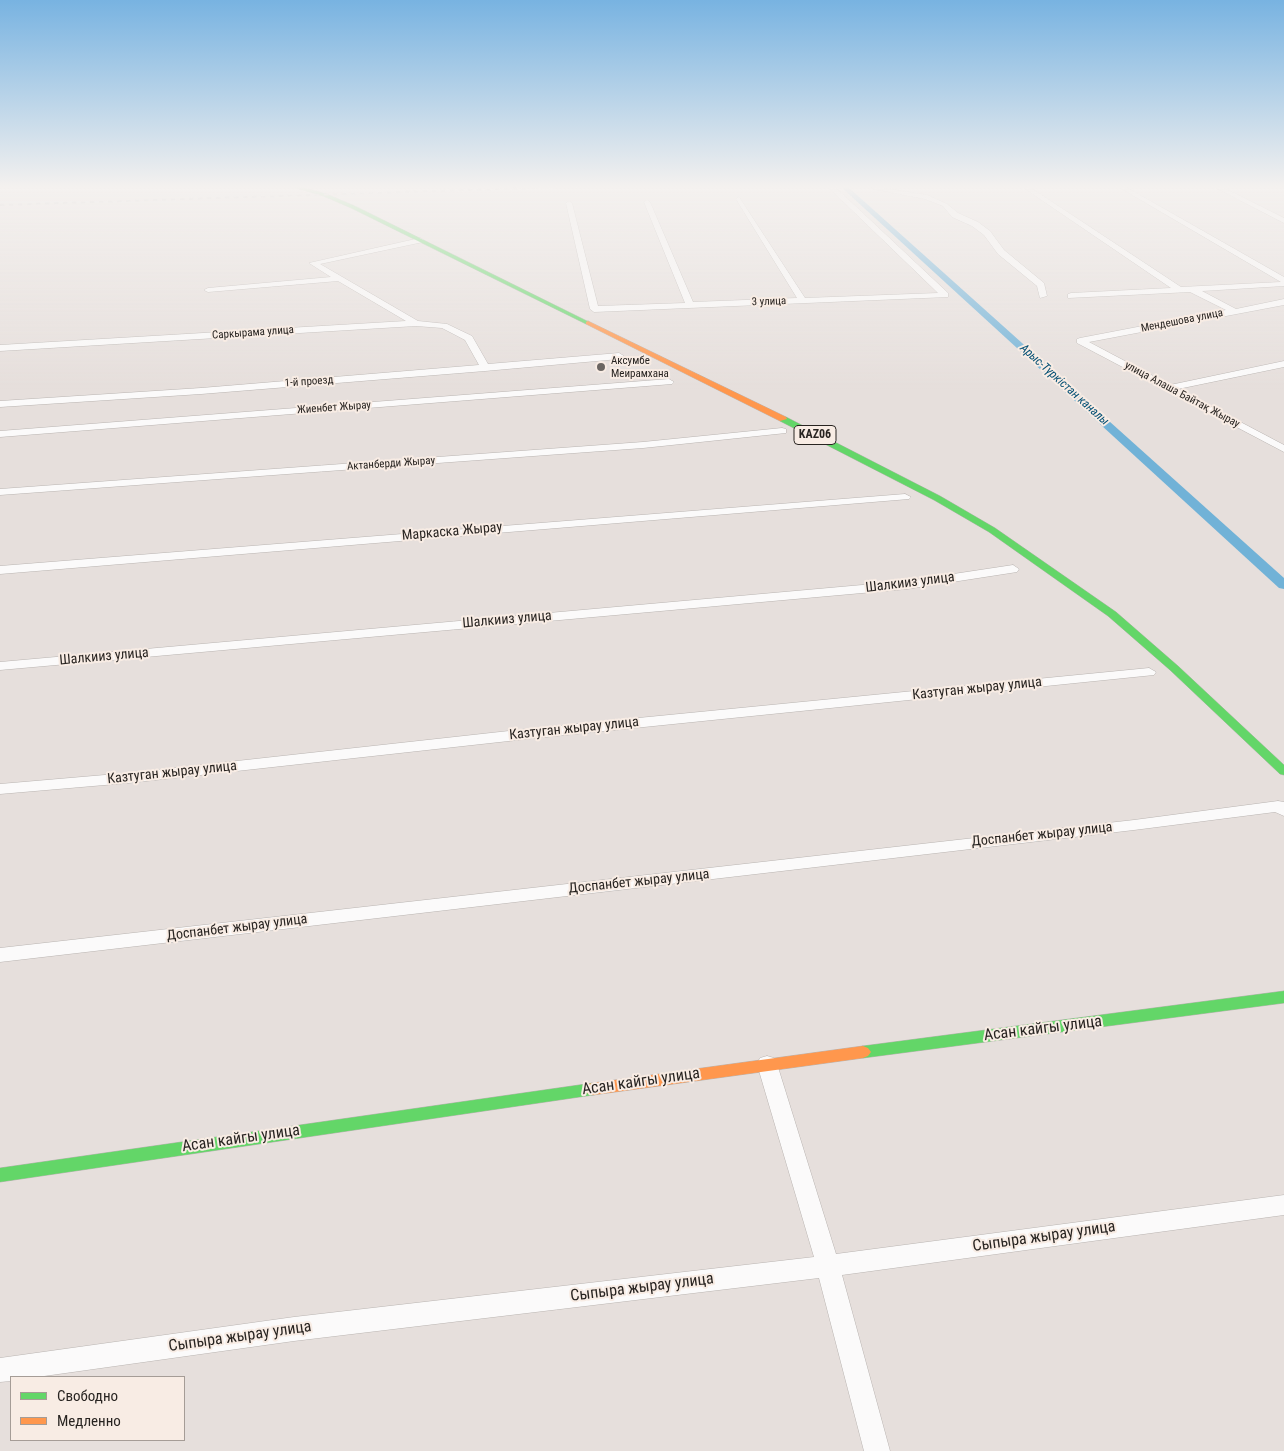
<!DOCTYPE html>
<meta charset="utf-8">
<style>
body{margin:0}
#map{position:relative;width:1284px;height:1451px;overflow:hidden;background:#e6dfdc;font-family:"Roboto Condensed",sans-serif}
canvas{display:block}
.legend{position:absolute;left:10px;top:1376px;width:175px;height:65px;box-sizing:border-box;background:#f8ece4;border:1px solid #a59c96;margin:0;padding:6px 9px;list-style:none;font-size:15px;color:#282421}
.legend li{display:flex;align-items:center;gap:10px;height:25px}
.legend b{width:25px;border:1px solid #a59c96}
</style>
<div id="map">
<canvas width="1284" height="1451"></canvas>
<ul class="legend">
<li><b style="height:6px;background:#63d668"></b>Свободно</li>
<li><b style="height:6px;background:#ff974d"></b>Медленно</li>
</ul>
</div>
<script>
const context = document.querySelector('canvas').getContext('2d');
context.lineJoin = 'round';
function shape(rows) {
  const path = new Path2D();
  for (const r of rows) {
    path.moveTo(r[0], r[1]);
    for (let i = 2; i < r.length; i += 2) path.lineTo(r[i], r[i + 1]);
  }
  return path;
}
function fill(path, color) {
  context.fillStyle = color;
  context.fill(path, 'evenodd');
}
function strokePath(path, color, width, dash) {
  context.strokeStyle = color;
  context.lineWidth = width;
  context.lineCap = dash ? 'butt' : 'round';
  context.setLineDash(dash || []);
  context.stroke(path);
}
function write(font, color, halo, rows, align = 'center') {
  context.font = font + ' "Roboto Condensed",sans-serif';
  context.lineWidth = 4;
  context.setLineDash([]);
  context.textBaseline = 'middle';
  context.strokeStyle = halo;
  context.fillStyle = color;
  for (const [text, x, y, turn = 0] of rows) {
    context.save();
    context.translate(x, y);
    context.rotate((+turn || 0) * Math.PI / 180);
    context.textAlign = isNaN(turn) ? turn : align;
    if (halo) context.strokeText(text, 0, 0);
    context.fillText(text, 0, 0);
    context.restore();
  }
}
const canal = shape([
 [840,186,847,186,1284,578,1284,589,1279,588,840,186]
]);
const street = shape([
 [827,186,834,186,948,293,948,297,594,312,590,309,566,203,569,201,572,203,598,306,685,303,644,202,647,200,650,202,693,302,797,298,736,199,739,197,805,298,938,293,827,186],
 [871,186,927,195,947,204,958,213,978,222,990,231,1004,250,1044,283,1047,296,1040,298,1037,286,998,254,984,235,972,226,952,217,943,206,925,199,873,189,871,186],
 [1021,186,1028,186,1181,287,1281,282,1117,186,1124,186,1284,277,1284,286,1202,291,1236,309,1284,299,1284,305,1089,342,1170,385,1284,361,1284,367,1178,389,1284,445,1284,452,1077,343,1077,339,1080,338,1226,310,1190,292,1068,298,1068,294,1071,293,1171,288,1021,186],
 [1212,186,1220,186,1284,218,1284,223,1212,186],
 [420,238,424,240,423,242,320,264,418,321,447,324,472,336,488,364,619,353,624,356,619,359,485,371,201,394,0,407,0,401,201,388,479,365,465,340,442,328,416,326,0,351,0,345,406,321,338,281,208,292,204,290,208,288,331,277,309,263,420,238],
 [669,379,674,382,672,384,0,437,0,431,669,379],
 [782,428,786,429,786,433,643,448,0,495,0,489,643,442,782,428],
 [905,494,911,497,909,499,0,574,0,566,905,494],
 [1013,565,1019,569,1017,572,907,589,0,670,0,662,907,581,1013,565],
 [1149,668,1156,672,1154,675,536,738,128,783,0,794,0,784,128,773,536,728,1149,668],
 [1278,801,1284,802,1284,816,1275,812,1134,830,0,962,0,948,1134,820,1278,801],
 [767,1056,774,1058,777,1064,836,1254,1284,1195,1284,1215,842,1275,890,1451,864,1451,819,1278,294,1341,37,1377,11,1377,11,1381,0,1382,0,1358,294,1317,814,1257,757,1064,760,1058,767,1056]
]);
const fast = shape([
 [289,186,297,186,327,194,355,206,591,323,586,324,351,208,323,196,289,186],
 [780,417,786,417,940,496,995,528,1116,612,1178,666,1284,765,1284,775,1280,774,1170,670,1108,616,989,532,934,500,780,421,780,417],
 [1284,991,1284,1003,863,1058,858,1056,855,1052,858,1048,863,1046,1284,991],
 [593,1083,598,1084,601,1089,598,1094,593,1095,0,1182,0,1168,593,1083]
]);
const slow = shape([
 [588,321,786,417,787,419,780,421,586,324,586,322,588,321],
 [863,1046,868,1048,871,1052,868,1056,863,1058,593,1095,588,1094,585,1089,588,1084,593,1083,863,1046]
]);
const rail = shape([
 [0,205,591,186]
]);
const markers = [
 [601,367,5,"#6a6562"]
];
const farStreetnames = [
 ["3 улица",769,302,-2],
 ["Мендешова улица",1182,321,-11],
 ["Саркырама улица",253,333,-4],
 ["1-й проезд",309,382,-4],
 ["улица Алаша Байтақ Жырау",1182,395,28],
 ["Жиенбет Жырау",334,408,-4],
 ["Актанберди Жырау",391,464,-4]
];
const farPoinames = [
 ["Аксумбе",611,361],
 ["Меирамхана",611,374]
];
const farWaternames = [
 ["Арыс-Түркістан каналы",1064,385,42]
];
const shields = [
 [815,435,42]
];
const shieldNames = [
 ["KАZ06",815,435]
];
const streetNames = [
 ["Маркаска Жырау",452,532,-5],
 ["Шалкииз улица",910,583,-7],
 ["Шалкииз улица",507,620,-5],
 ["Шалкииз улица",104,657,-5],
 ["Казтуган жырау улица",977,689,-6],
 ["Казтуган жырау улица",574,729,-6],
 ["Казтуган жырау улица",172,773,-6],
 ["Доспанбет жырау улица",1042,835,-6],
 ["Доспанбет жырау улица",639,882,-6],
 ["Доспанбет жырау улица",237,928,-7]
];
const nearStreetnames = [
 ["Асан кайгы улица",1043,1029,-7],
 ["Асан кайгы улица",641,1082,-8],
 ["Асан кайгы улица",241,1139,-8],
 ["Сыпыра жырау улица",1044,1237,-8],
 ["Сыпыра жырау улица",642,1288,-7],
 ["Сыпыра жырау улица",240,1337,-8]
];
fill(canal, '#71b2d7');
strokePath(street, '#b9b4b1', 1);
strokePath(fast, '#b9b4b1', 1);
strokePath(slow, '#b9b4b1', 1);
fill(street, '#fbfafa');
fill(fast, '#63d668');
fill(slow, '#ff974d');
strokePath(rail, '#c7c6c5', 2, [4.5, 4.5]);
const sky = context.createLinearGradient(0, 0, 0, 389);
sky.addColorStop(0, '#78b3e1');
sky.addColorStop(0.48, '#f4f1ef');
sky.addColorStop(1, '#f4f1ef00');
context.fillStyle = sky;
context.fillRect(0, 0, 1284, 389);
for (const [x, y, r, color] of markers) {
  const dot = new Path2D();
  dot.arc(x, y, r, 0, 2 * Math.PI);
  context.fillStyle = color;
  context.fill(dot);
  strokePath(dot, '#f8ece4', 2);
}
write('11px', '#282421', '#f8ece4', farStreetnames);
write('11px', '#282421', '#f8ece4', farPoinames, 'left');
write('italic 12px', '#004e73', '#f8ece4', farWaternames);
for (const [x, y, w] of shields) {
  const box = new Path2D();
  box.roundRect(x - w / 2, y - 9.5, w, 19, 4);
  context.fillStyle = '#f8ece4';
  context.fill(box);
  strokePath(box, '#282421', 1);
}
write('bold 12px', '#282421', null, shieldNames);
write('14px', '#282421', '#f8ece4', streetNames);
write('16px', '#282421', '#f8ece4', nearStreetnames);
</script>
